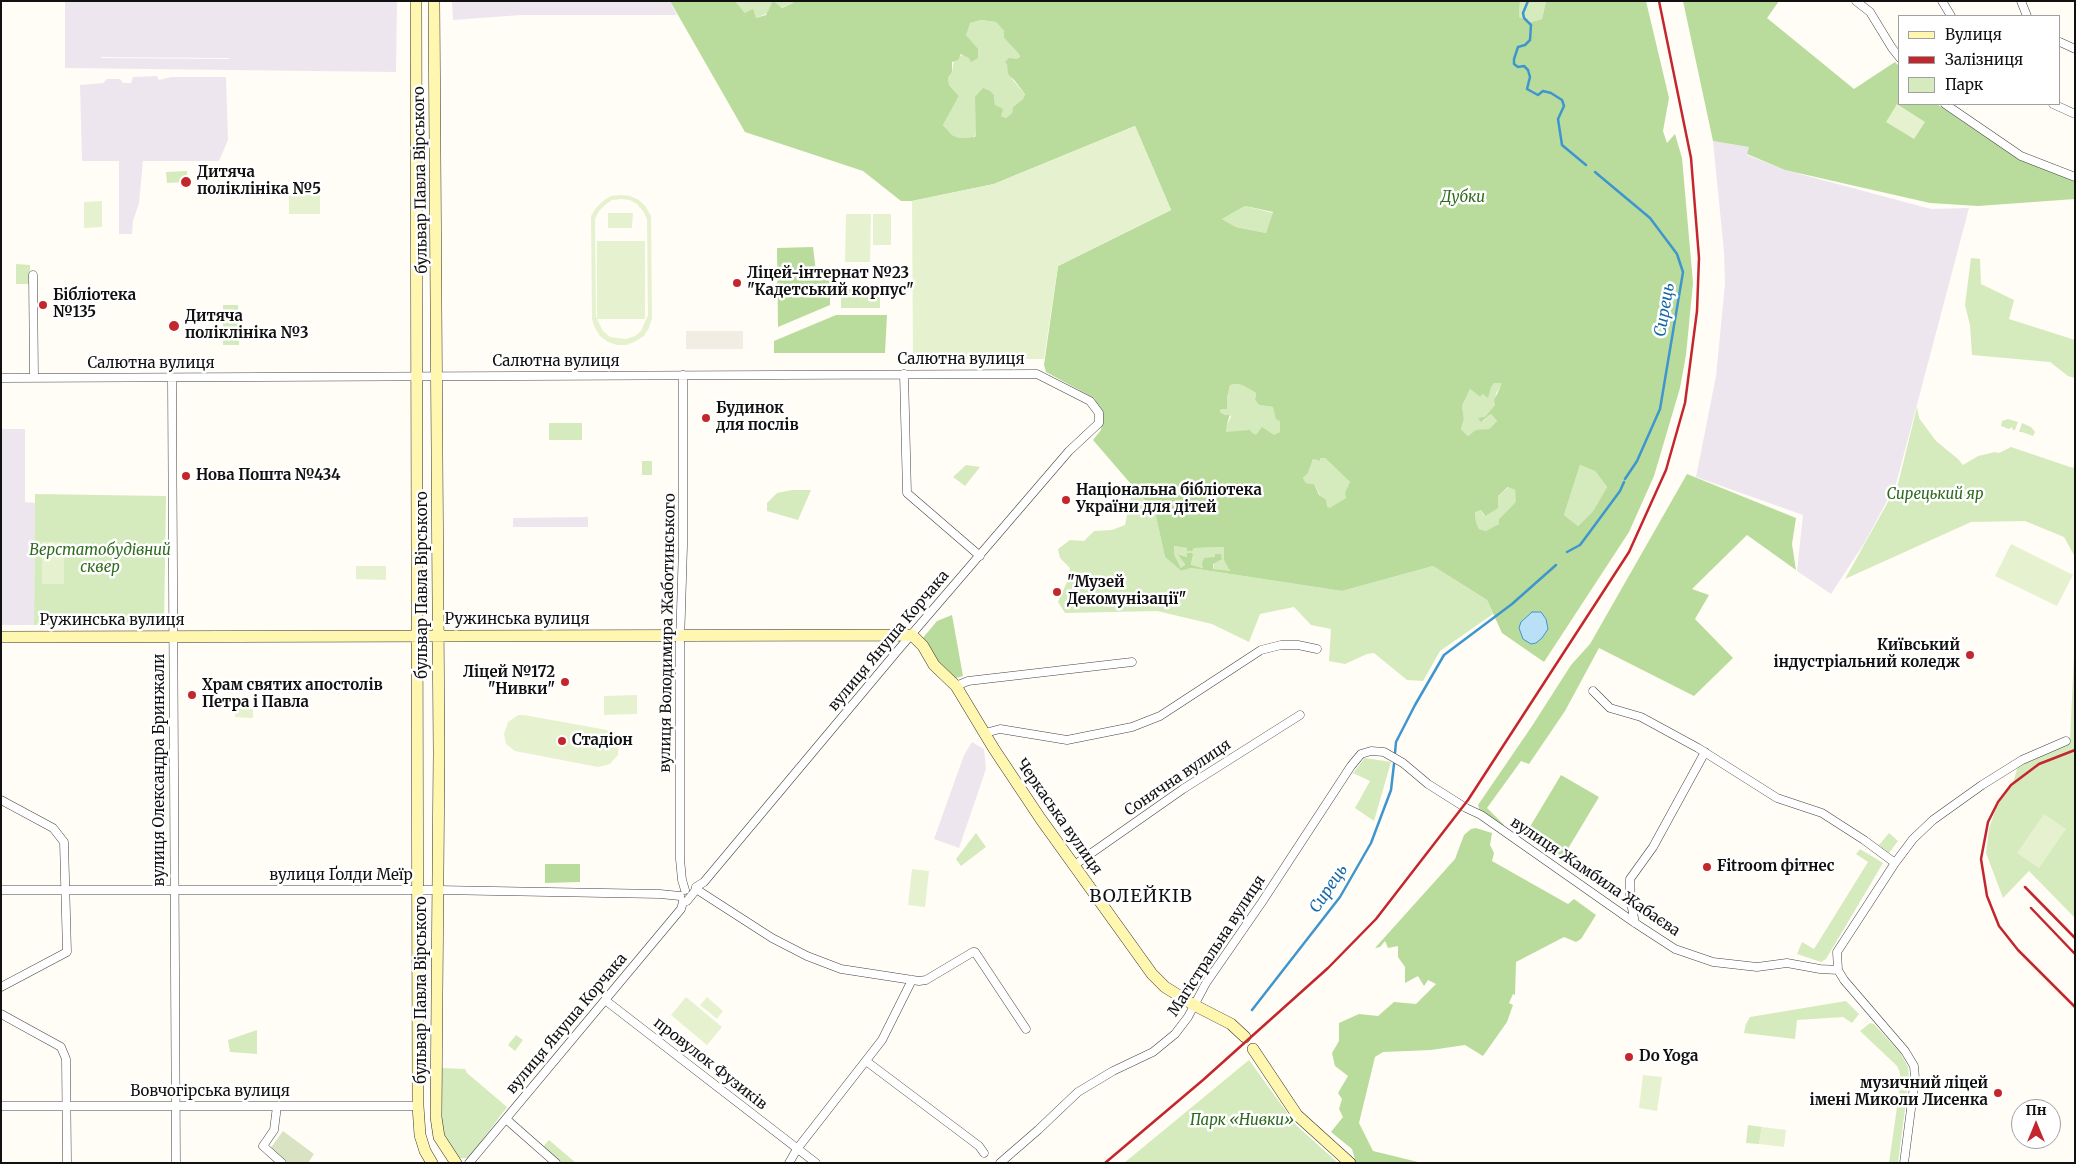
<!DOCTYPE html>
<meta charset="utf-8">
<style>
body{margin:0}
#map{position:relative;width:2076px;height:1164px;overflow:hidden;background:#fffdf5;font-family:Merriweather,serif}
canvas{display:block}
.frame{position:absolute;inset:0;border:2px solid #111;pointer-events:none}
.legend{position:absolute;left:1898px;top:15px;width:162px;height:90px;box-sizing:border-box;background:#fff;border:1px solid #a0a0a0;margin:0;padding:6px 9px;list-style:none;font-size:15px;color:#111}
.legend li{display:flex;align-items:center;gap:10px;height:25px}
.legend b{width:25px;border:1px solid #a0a0a0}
.north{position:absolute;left:2011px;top:1099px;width:50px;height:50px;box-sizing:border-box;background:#fff;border:1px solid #a0a0a0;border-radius:50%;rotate:0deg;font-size:14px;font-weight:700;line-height:20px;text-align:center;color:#111}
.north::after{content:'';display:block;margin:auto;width:18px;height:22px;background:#c4262e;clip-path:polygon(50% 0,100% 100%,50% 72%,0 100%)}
</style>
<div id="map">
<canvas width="2076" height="1164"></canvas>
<div class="frame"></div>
<ul class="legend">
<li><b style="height:6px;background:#fff6b0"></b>Вулиця</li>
<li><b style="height:6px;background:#c4262e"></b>Залізниця</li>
<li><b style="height:14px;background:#d5ebbd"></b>Парк</li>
</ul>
<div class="north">Пн</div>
</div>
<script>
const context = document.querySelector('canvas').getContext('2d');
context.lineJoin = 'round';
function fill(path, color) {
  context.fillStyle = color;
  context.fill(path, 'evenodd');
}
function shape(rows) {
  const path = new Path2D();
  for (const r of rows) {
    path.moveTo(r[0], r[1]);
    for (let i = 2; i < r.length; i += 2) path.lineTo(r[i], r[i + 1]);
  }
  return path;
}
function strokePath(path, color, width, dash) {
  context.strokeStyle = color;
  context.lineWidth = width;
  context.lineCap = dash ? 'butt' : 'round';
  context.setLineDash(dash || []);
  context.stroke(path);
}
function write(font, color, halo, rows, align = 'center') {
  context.font = font + ' Merriweather,serif';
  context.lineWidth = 5;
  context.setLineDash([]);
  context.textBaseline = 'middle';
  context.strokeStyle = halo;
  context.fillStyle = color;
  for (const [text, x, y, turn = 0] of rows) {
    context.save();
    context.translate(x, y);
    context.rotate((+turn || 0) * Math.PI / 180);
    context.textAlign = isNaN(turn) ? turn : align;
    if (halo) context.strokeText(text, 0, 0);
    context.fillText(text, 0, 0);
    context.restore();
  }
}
const industrial = shape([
 [65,1,397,1,396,72,65,68],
 [101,57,228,58,230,59,101,58],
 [452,1,670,1,677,15,521,15,453,20],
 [157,76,159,80,171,77,226,77,228,140,219,161,143,161,139,203,133,221,132,234,119,234,119,161,82,161,80,85,103,83,107,79,120,79,123,83,131,83,133,77],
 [1713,141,1750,147,1747,155,1785,170,1931,209,1969,208,1896,484,1865,542,1831,594,1797,571,1803,515,1696,477,1716,376,1725,284,1724,252],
 [1,429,25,429,25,502,35,503,34,625,1,625],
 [588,517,588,527,513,527,513,518],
 [972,742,984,749,986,769,959,848,934,839,964,755]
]);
const green = shape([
 [735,1,793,1,793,3,756,18,745,13],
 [1520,1,1546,1,1542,19,1531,22,1519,17],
 [981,20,996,22,1004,31,1004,38,1019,54,1020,57,1007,64,1012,79,1025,94,1023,99,1013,107,1012,113,1006,118,1001,116,995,105,994,95,974,137,959,138,952,135,943,125,959,96,949,85,948,78,952,72,954,60,975,47,966,35,967,28,970,23],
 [187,171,187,182,167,183,166,172],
 [1245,206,1273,213,1266,233,1236,227,1222,219],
 [1971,258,1980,259,1981,284,2014,300,2009,319,2075,340,2075,378,2068,376,2050,362,1972,355,1970,325,1965,305],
 [16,264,30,265,30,284,16,284],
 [841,289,880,289,880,308,841,308],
 [223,305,238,305,239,345,223,345],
 [1494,383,1501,383,1500,388,1496,393,1495,405,1482,422,1491,414,1497,421,1489,429,1476,431,1468,436,1461,429,1464,419,1462,406,1470,389,1480,397],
 [1238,384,1244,386,1256,393,1255,400,1259,405,1273,407,1280,421,1281,432,1274,435,1269,433,1256,435,1226,432,1227,424,1231,417,1230,414,1225,415,1220,412,1221,409,1227,409,1227,398,1230,385],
 [1917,407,1919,418,1936,441,1958,459,1963,465,1978,456,1995,452,1999,453,2011,447,2073,468,2075,463,2075,557,2064,537,2025,521,1971,522,1845,579,1898,484],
 [2008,419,2018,422,2015,430,2013,430,2012,427,2009,429,2001,426,2002,421],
 [549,423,582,423,582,440,549,440],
 [2022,423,2031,427,2035,432,2033,436,2022,432,2019,432],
 [1320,458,1325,458,1350,482,1346,498,1330,509,1326,507,1314,484,1306,483,1303,478,1308,473,1313,459,1320,461],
 [642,461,652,461,652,475,642,475],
 [966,465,980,467,965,486,953,477],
 [1580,465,1595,471,1607,487,1593,511,1578,526,1564,515],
 [1133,487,1155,512,1165,557,1181,571,1191,568,1342,591,1433,566,1487,600,1493,614,1440,651,1423,681,1407,680,1374,653,1367,654,1345,664,1329,661,1331,629,1311,625,1294,607,1260,614,1249,642,1212,624,1157,611,1065,613,1058,602,1069,577,1070,568,1060,558,1058,549,1070,540,1084,541,1094,531,1112,530,1125,525],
 [1509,487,1515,490,1517,502,1499,519,1499,524,1491,529,1486,531,1479,529,1476,522,1475,511,1481,510,1484,516,1498,496],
 [792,490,811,490,798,520,767,511,767,503,777,493],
 [35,494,166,496,164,625,34,625],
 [1174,546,1187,548,1224,547,1230,572,1213,569,1215,557,1204,568,1191,566,1193,555,1187,557,1179,554,1185,566,1181,568,1174,554],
 [2075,632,2075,918,2029,871,2003,898,1986,853,1989,829,1996,807,2013,783,2018,766,2070,742],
 [1365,758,1391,762,1374,821,1355,808,1370,781,1353,773],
 [976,833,986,847,961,866,956,859],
 [1889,833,1898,841,1889,853,1879,845],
 [1860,849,1883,863,1826,959,1821,962,1797,954,1802,942,1814,949,1868,862,1856,854],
 [1846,1001,1859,1014,1852,1023,1843,1017,1797,1020,1795,1039,1744,1033,1746,1024,1750,1017],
 [1870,1023,1874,1024,1901,1054,1908,1067,1909,1078,1898,1163,1889,1163,1900,1086,1900,1072,1897,1066,1860,1031],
 [257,1030,257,1054,230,1052,228,1040],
 [516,1035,523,1040,515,1051,508,1045],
 [1249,1060,1296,1125,1338,1163,1124,1163],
 [442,1068,465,1069,467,1073,507,1107,469,1158,458,1158,443,1138,441,1119],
 [1748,1125,1762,1127,1759,1144,1746,1143],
 [549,1140,576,1163,556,1163,541,1149]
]);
const forest = shape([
 [670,1,735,1,745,13,753,9,756,18,766,15,773,1,782,8,793,3,793,1,1520,1,1519,17,1531,22,1542,19,1546,1,1646,1,1669,98,1663,131,1667,143,1675,134,1682,158,1693,283,1686,355,1680,388,1654,476,1629,532,1544,662,1502,633,1487,600,1433,566,1342,591,1191,568,1181,571,1165,557,1155,512,1093,440,1101,430,1103,417,1094,398,1046,372,1044,365,1058,266,1171,210,1135,126,994,184,912,201,901,201,863,171,745,132],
 [981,20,996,22,1004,31,1004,38,1019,54,1020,57,1016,59,1009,58,1005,62,1007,64,1008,74,1015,81,1025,94,1023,99,1013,107,1012,113,1006,118,1001,116,1003,109,995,105,994,95,990,91,983,88,975,97,976,133,975,137,959,138,952,135,943,125,959,96,949,85,948,78,952,72,952,62,958,60,961,54,969,58,971,62,978,58,978,49,966,35,970,23],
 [1245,206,1273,212,1266,233,1236,227,1222,219],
 [1494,383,1501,383,1500,388,1494,400,1495,405,1485,417,1478,418,1481,422,1491,414,1497,421,1489,429,1476,430,1468,436,1461,429,1464,419,1462,406,1470,389,1480,397,1483,394,1488,398,1491,387],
 [1238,384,1244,386,1256,393,1255,400,1259,405,1273,407,1276,419,1280,421,1280,432,1274,435,1262,427,1256,435,1252,433,1250,430,1226,432,1227,424,1230,414,1225,415,1220,412,1221,409,1227,409,1227,398,1230,385],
 [1320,458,1325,458,1350,482,1345,493,1346,498,1330,508,1327,507,1326,500,1319,495,1314,484,1306,483,1303,478,1308,473,1313,459,1320,461],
 [1580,465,1595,471,1607,487,1593,511,1578,526,1564,515],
 [1508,487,1515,490,1516,502,1499,519,1499,524,1486,531,1479,529,1476,522,1475,512,1481,510,1485,516,1498,508,1498,496],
 [1174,546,1187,548,1187,551,1192,551,1194,548,1224,547,1224,560,1230,571,1213,569,1213,564,1222,559,1221,554,1215,554,1215,557,1204,558,1202,563,1203,568,1191,565,1193,555,1192,553,1187,553,1187,557,1178,554,1185,565,1181,568,1174,554],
 [1683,1,1779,1,1767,18,1854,89,1895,62,1900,67,1900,104,1937,104,2017,158,2075,180,2075,199,1978,206,1930,203,1785,170,1747,154,1749,147,1713,141],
 [813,247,816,272,830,274,830,305,778,327,777,248],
 [836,315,887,315,885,353,774,353,774,341],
 [1687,474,1796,518,1792,544,1796,570,1747,535,1692,589,1709,595,1695,619,1733,658,1694,696,1599,648,1565,711,1529,764,1521,761,1487,808,1504,825,1500,827,1481,815,1478,805,1532,726,1571,665,1590,644],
 [952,615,963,676,956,678,937,663,922,639,937,621],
 [1561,775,1599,797,1563,857,1525,835],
 [1476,828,1492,833,1490,845,1494,853,1492,861,1568,904,1574,899,1596,915,1581,939,1576,942,1564,937,1516,962,1515,995,1513,994,1509,1003,1513,1005,1507,1022,1483,1056,1465,1045,1431,1050,1383,1052,1375,1057,1359,1123,1373,1151,1422,1163,1356,1163,1352,1149,1331,1132,1343,1117,1339,1109,1342,1099,1338,1093,1348,1076,1335,1066,1332,1053,1339,1041,1339,1023,1359,1014,1378,1016,1394,1002,1416,1004,1436,984,1428,980,1424,986,1418,976,1405,983,1405,967,1398,957,1398,946,1388,948,1385,941,1380,947,1375,948,1455,859,1464,835,1471,829],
 [545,864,580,864,580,882,545,883]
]);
const cemetery = shape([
 [283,1131,314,1154,308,1163,288,1163,270,1149]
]);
const pitch = shape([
 [1897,104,1925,122,1914,139,1886,122],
 [1135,126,1171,210,1058,266,1044,359,913,359,912,201,994,184],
 [289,192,320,192,320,214,289,214],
 [621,195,630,196,639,200,646,207,651,216,652,318,649,328,644,336,636,341,627,345,617,345,608,342,600,336,595,328,592,319,591,216,596,208,603,201,611,196],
 [621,199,630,200,637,204,643,211,647,219,648,315,641,331,635,336,626,339,610,337,603,331,597,319,645,319,645,241,597,241,597,319,596,315,595,219,599,211,605,205,612,200],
 [102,201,102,227,84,228,84,202],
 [608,213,633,213,632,228,608,228],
 [846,214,871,214,870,262,845,262],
 [873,214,891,214,891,245,873,245],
 [42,542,64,542,64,584,42,584],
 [2011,544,2073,575,2057,606,1995,576],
 [356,566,386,566,386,580,356,579],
 [637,695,637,714,604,715,604,696],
 [235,707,253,707,253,718,235,717],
 [518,715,524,715,607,730,612,733,619,743,618,755,610,764,598,767,515,751,506,744,504,734,508,722],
 [2044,814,2066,829,2039,868,2017,853],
 [912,869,929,871,925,907,908,905],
 [686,997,722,1027,707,1045,671,1015],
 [707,997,723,1011,717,1019,700,1005],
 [1643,1075,1662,1077,1657,1111,1639,1108],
 [1762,1127,1786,1130,1784,1147,1759,1144]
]);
const plaza = shape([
 [686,331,743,331,743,349,686,349]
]);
const water = shape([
 [1532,612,1541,612,1546,619,1548,629,1542,638,1536,643,1531,644,1523,639,1519,628,1521,622,1532,612]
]);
const stream = shape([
 [1528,1,1523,13,1524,18,1531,25,1530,40,1525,45,1518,47,1514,59,1514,64,1518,67,1524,66,1528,70,1530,77,1527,89,1538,95,1543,91,1551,93,1562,100,1564,106,1558,119,1562,145,1586,165],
 [1595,172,1650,218,1677,254,1683,272,1660,409,1637,461,1625,479],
 [1567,552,1580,545,1586,537,1620,491,1624,482],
 [1395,753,1396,742,1415,705,1444,655,1512,604,1556,565],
 [1252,1010,1340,897,1371,843,1391,790,1394,764]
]);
const street = shape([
 [1856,1,1870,12,1892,48,1900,58],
 [1942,1,1951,16],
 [2021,1,2027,16],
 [2060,42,2075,49],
 [1945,104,2021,156,2075,177],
 [2053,104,2075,114],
 [33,275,34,378],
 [904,374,907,493,980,556],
 [683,375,683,546,680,643,680,859,682,880,685,890],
 [1,378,1037,374,1090,401,1099,413,1099,423,1069,451,899,649,704,882,696,887],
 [172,378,176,1163],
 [956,686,968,681,1132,662],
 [1593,691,1610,708,1641,717,1698,748,1777,798,1822,813,1864,840,1895,863],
 [985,733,1000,729,1067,740,1132,727,1160,716,1261,650,1281,645,1298,645,1317,649],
 [1,800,53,828,64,842,67,952,1,987],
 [1073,866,1183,789,1300,715],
 [696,889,772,938,807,956,841,969,919,981,926,980,973,952,975,952,1026,1029],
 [1,890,438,890,660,894,680,896],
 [683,902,687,901,695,891,696,887],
 [1635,923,1630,898,1630,879,1653,847,1705,752],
 [605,1000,816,1163],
 [1,1014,61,1047,66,1059,67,1163],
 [866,1061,979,1146,984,1153],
 [1,1106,418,1106],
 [277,1106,274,1130,263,1146,282,1163],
 [506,1119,556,1163],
 [469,1163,681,909,683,902],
 [789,1163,797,1149,882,1040,912,980],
 [1000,1163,1038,1130,1078,1092,1113,1071,1153,1052,1175,1034,1188,1017,1206,983,1262,902,1351,766,1361,754,1371,751,1384,752,1403,763,1428,784,1466,808,1481,815,1635,923,1675,949,1713,962,1757,967,1787,963,1820,969,1838,970],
 [1904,1163,1915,1078,1914,1066,1905,1051,1844,980,1838,970,1837,952,1895,863,1913,839,1933,820,1982,785,2022,760,2066,741]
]);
const secondary = shape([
 [416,1,418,1106,420,1135,425,1151,432,1163],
 [434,1,439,753,436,1117,439,1137,456,1163],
 [1,637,912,635,923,646,934,665,956,686,994,749,1040,818,1152,974,1165,987,1194,1005,1231,1024,1245,1037],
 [1253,1049,1297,1115,1350,1163]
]);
const rail = shape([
 [2075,750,2039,764,2011,785,1998,802,1988,822,1981,859,1987,896,1999,926,2018,950,2075,1007],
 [2025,887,2075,938],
 [2031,908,2075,954],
 [1105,1163,1203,1080,1328,968,1376,919,1468,800,1629,552,1666,470,1685,403,1697,311,1699,258,1691,158,1659,1]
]);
const markers = [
 [186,182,6,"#c4262e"],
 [737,283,5,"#c4262e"],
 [43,305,5,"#c4262e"],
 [174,326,6,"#c4262e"],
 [706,418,5,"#c4262e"],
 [186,476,5,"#c4262e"],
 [1066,500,5,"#c4262e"],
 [1057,592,5,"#c4262e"],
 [1970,655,5,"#c4262e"],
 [565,682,5,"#c4262e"],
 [192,695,5,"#c4262e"],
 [562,741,5,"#c4262e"],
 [1707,867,5,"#c4262e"],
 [1629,1057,5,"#c4262e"],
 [1998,1093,5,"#c4262e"]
];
const poiNames = [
 ["Дитяча",197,173],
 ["поліклініка №5",197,190],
 ["Ліцей-інтернат №23",747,274],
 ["\"Кадетський корпус\"",747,291],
 ["Бібліотека",53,296],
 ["№135",53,313],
 ["Дитяча",185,317],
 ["поліклініка №3",185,334],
 ["Будинок",716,409],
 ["для послів",716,426],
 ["Нова Пошта №434",196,476],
 ["Національна бібліотека",1076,491],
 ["України для дітей",1076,508],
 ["\"Музей",1067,583],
 ["Декомунізації\"",1067,600],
 ["Київський",1960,646,"right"],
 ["індустріальний коледж",1960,663,"right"],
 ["Ліцей №172",555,673,"right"],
 ["\"Нивки\"",555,690,"right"],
 ["Храм святих апостолів",202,686],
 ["Петра і Павла",202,703],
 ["Стадіон",572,741],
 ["Fitroom фітнес",1717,867],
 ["Do Yoga",1639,1057],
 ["музичний ліцей",1988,1084,"right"],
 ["імені Миколи Лисенка",1988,1101,"right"]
];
const streetNames = [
 ["бульвар Павла Вірського",421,180,-91],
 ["Салютна вулиця",961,360],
 ["Салютна вулиця",556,362],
 ["Салютна вулиця",151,364],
 ["бульвар Павла Вірського",423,585,-90],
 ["Ружинська вулиця",517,620],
 ["Ружинська вулиця",112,621],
 ["вулиця Володимира Жаботинського",668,633,-89],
 ["вулиця Януша Корчака",889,641,-50],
 ["вулиця Олександра Бринжали",160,770,-90],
 ["Сонячна вулиця",1178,778,-34],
 ["Черкаська вулиця",1059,817,55],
 ["вулиця Ґолди Меїр",341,876],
 ["вулиця Жамбила Жабаєва",1595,877,34],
 ["Магістральна вулиця",1217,946,-57],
 ["бульвар Павла Вірського",422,990,-90],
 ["вулиця Януша Корчака",567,1024,-50],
 ["провулок Фузиків",710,1064,38],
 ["Вовчогірська вулиця",210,1092]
];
const parkNames = [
 ["Дубки",1463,198],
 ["Сирецький яр",1935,495],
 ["Верстатобудівний",100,551],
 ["сквер",100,568],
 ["Парк «Нивки»",1242,1121]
];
const waterNames = [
 ["Сирець",1665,310,-80],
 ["Сирець",1329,889,-56]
];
const quarterNames = [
 ["ВОЛЕЙКІВ",1141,897]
];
fill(industrial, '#eee6ef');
fill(green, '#d5ebbd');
fill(forest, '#b9dc9c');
fill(cemetery, '#d9e3c4');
fill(pitch, '#e6f2cf');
fill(plaza, '#f1ede2');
fill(water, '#b9e0f7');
strokePath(water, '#3f96cf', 1);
strokePath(stream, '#3f96cf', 2.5);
strokePath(street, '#444', 9);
strokePath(secondary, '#333', 12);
strokePath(street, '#fff', 8);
strokePath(secondary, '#fff6b0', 11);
strokePath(rail, '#c4262e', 2.5);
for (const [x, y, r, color] of markers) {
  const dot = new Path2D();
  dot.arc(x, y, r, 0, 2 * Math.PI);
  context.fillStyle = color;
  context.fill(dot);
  strokePath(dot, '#fff', 2);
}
write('bold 15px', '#111', '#fff', poiNames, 'left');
write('15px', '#111', '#fff', streetNames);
write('italic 15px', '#2f6b1f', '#fff', parkNames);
write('italic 16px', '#1768a6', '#fff', waterNames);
context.letterSpacing = '1px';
write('18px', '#111', '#fff', quarterNames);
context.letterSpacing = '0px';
</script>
